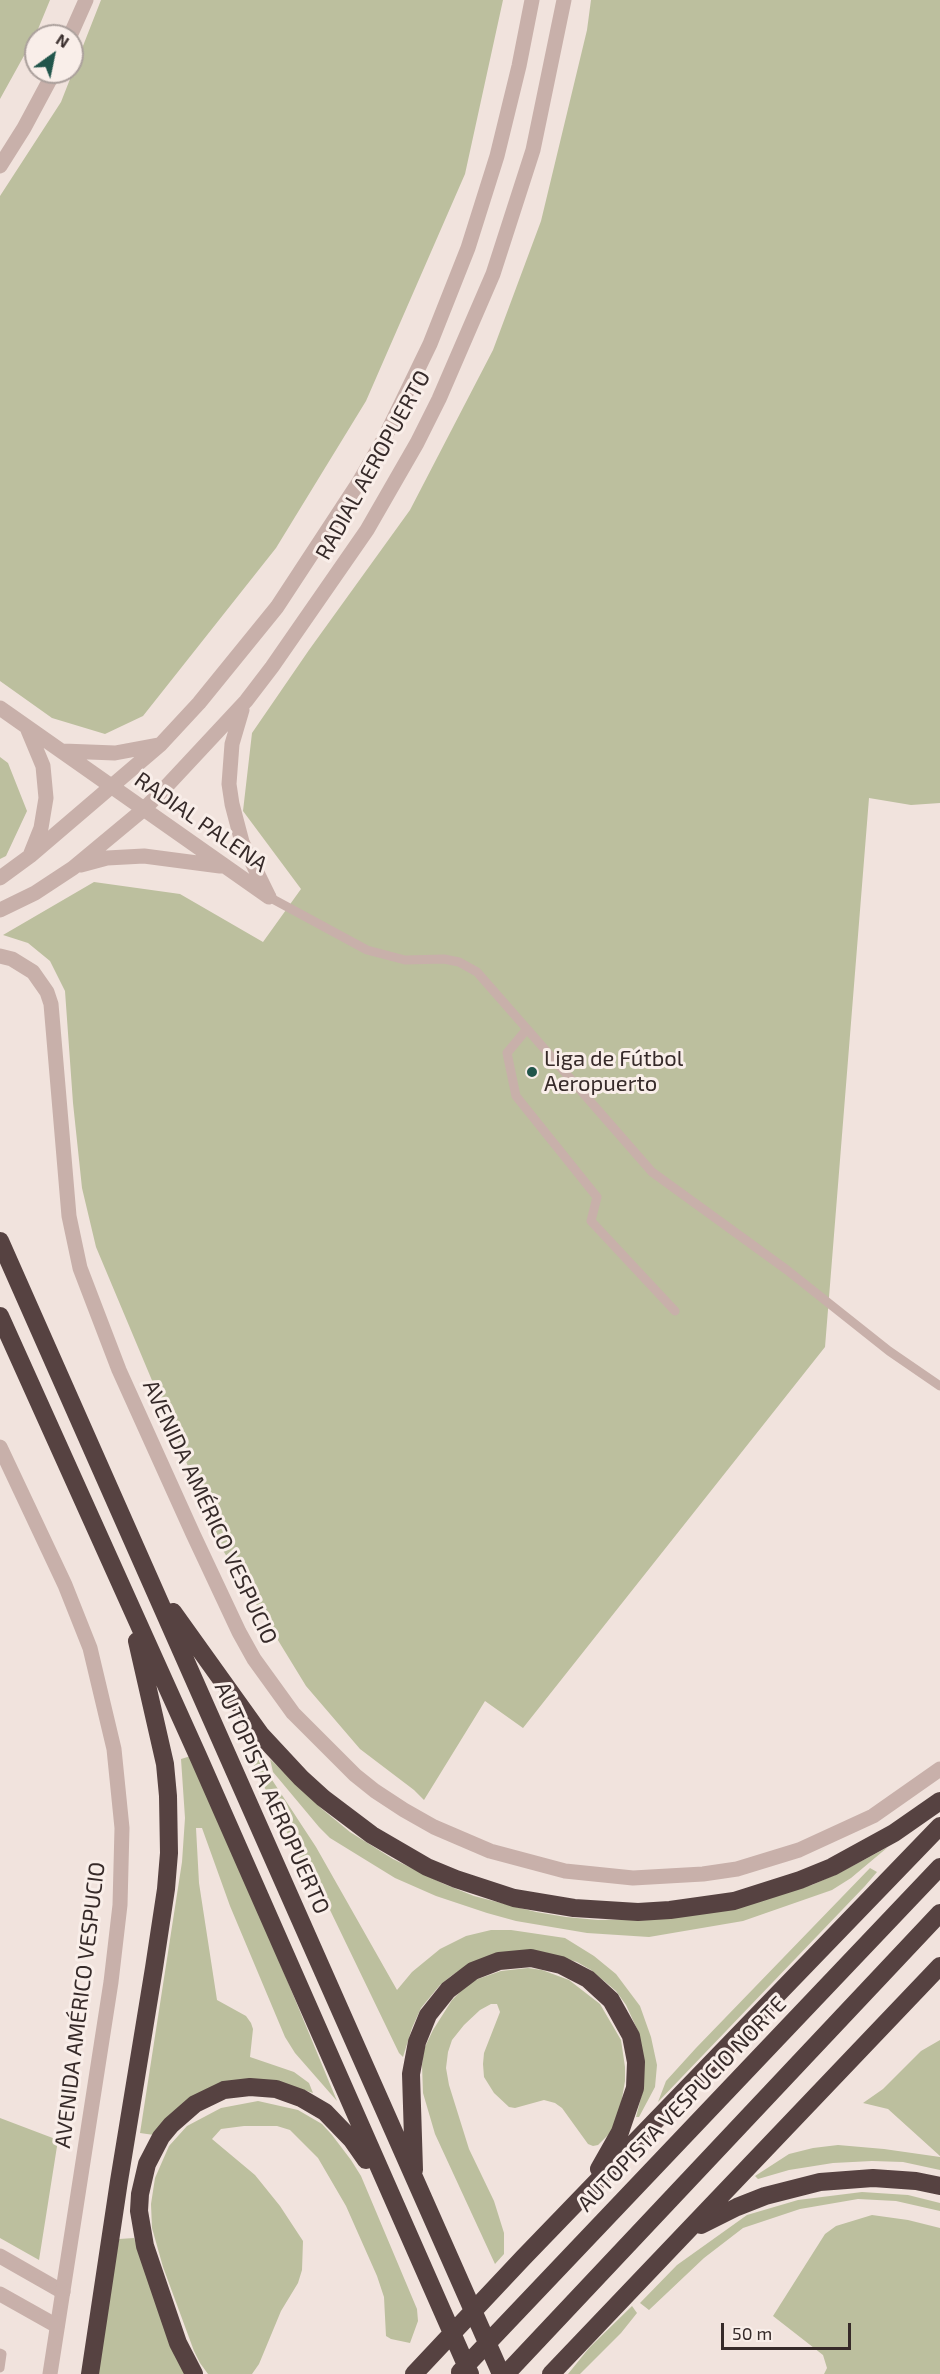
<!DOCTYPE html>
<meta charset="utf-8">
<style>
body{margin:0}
#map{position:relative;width:940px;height:2374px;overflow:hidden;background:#f1e3dd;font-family:"Exo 2",sans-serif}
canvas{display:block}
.north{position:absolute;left:24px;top:24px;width:60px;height:60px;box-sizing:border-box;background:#f9eee9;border:2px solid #aba09c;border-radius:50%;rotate:33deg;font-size:16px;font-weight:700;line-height:24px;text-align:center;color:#362a29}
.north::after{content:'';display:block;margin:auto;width:21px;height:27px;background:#21554b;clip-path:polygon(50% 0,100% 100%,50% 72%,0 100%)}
.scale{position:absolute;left:721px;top:2323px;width:130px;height:27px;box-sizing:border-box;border:3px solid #362a29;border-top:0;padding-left:8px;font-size:18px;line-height:21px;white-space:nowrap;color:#362a29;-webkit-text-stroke:4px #f9eee9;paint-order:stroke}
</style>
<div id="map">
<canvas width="940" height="2374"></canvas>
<div class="north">N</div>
<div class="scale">50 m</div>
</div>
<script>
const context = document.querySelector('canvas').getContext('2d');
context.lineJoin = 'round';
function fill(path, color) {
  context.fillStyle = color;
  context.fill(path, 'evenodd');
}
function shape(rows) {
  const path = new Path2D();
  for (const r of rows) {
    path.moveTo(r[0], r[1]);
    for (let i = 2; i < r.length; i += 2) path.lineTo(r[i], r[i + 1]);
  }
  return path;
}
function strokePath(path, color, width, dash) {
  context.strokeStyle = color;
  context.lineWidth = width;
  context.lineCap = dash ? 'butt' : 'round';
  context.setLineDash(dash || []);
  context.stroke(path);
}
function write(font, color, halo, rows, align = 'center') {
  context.font = font + ' "Exo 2",sans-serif';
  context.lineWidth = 6;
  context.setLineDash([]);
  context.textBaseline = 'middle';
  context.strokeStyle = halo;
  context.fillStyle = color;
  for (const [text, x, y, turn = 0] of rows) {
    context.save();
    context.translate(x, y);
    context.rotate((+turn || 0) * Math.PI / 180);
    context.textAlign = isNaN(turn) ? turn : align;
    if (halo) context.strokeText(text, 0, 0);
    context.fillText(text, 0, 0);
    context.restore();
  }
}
const green = shape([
 [0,0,50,0,36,34,0,99],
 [101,0,503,0,465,174,366,401,276,548,143,716,105,734,52,718,0,681,0,196,61,102],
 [591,0,940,0,940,803,911,805,869,798,825,1347,523,1728,485,1701,424,1800,414,1790,360,1749,306,1686,224,1552,96,1247,82,1188,73,1103,65,991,50,961,28,943,3,935,94,882,180,894,263,942,301,889,243,811,252,733,309,650,410,510,493,350,541,221,587,30],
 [0,757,8,763,27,811,6,856,0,859],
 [194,1755,337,2101,295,2053,285,2037,230,1906,202,1828,196,1828,199,1883,217,2000,246,2016,251,2023,253,2029,250,2057,294,2072,309,2083,313,2093,289,2085,251,2082,154,2135,140,2133,182,1862,185,1818,181,1759],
 [255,1759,259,1760,316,1847,397,1990,412,1972,440,1949,466,1936,491,1930,511,1930,565,1938,594,1956,616,1974,640,2006,651,2037,657,2065,655,2087,639,2117,636,2117,644,2086,644,2059,638,2031,626,2005,616,1991,591,1970,577,1962,547,1953,465,1967,451,1976,440,1985,421,2008,412,2028,403,2057,399,2053,316,1881,300,1859,252,1762],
 [270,1759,322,1809,350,1832,393,1859,444,1884,474,1896,536,1912,566,1917,598,1920,650,1919,812,1885,841,1872,888,1847,851,1878,832,1890,743,1921,649,1937,587,1933,516,1921,487,1913,436,1896,395,1878,330,1838,319,1827,273,1772],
 [870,1868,877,1872,865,1886,658,2102,666,2081,696,2048],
 [528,1968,542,1970,569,1980,600,2004,621,2040,625,2067,625,2081,621,2104,612,2131,598,2145,593,2146,588,2144,562,2108,555,2103,544,2100,515,2108,509,2107,494,2093,484,2077,483,2064,484,2053,500,2012,497,2004,491,2004,480,2010,464,2025,452,2040,448,2052,446,2068,449,2085,469,2149,494,2201,504,2233,504,2254,495,2264,435,2134,423,2093,422,2065,424,2049,433,2030,452,2000,463,1989,475,1980,501,1971],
 [940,2040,940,2156,888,2109,863,2103,883,2089,921,2051],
 [258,2101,298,2110,322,2124,332,2135,351,2160,361,2176,417,2309,418,2321,410,2343,391,2339,386,2336,384,2297,377,2276,346,2206,318,2158,290,2130,277,2126,244,2126,221,2129,212,2139,255,2175,280,2206,303,2241,302,2270,298,2283,281,2311,259,2364,252,2374,208,2374,200,2363,194,2351,163,2267,152,2228,151,2204,155,2178,169,2146,187,2126,221,2108],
 [0,2118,58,2140,39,2260,0,2238],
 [838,2145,884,2149,940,2157,940,2170,903,2162,872,2161,833,2163,789,2170,758,2179,755,2176,789,2154,813,2148],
 [862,2192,908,2195,940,2203,940,2211,896,2201,858,2199,800,2209,743,2228,704,2258,649,2310,640,2303,677,2265,747,2215,798,2200],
 [872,2215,908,2220,940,2228,940,2374,824,2374,827,2368,823,2355,773,2316,825,2234,836,2226],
 [134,2238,173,2349,185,2374,96,2374,119,2239],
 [632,2306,637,2313,621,2333,580,2374,568,2374,589,2348]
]);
const service = shape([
 [269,897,367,950,405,960,444,959,459,962,477,972,527,1029],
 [675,1311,591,1221,597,1197,516,1096,507,1053,527,1029,652,1172,787,1270,889,1351,940,1386],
 [0,2353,2,2354,0,2368]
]);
const minor = shape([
 [70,36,86,0],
 [0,166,24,128,54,72],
 [0,708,269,897],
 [242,710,232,744,229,784,232,804,242,842,268,895],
 [28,730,43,766,46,798,41,828,31,853],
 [63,751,115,753,158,745],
 [81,865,107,858,144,856,220,866],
 [0,878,30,856,161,744,199,703,277,607,359,482,385,437,430,344,468,248,497,156,519,66,532,0],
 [0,910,35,893,73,868,144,809,163,790,246,701,272,667,367,530,417,443,439,399,493,274,533,150,564,0],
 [0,2256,63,2292],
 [0,2294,57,2326]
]);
const tertiary = shape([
 [0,956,12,959,33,972,47,992,51,1004,69,1216,80,1268,119,1370,193,1534,239,1632,254,1659,293,1713,355,1775,375,1791,404,1810,434,1827,490,1851,565,1871,633,1878,703,1874,737,1869,799,1850,873,1816,940,1769],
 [0,1447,65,1585,90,1648,114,1749,122,1828,120,1905,111,1982,50,2374]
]);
const motorway = shape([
 [0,1241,501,2374],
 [0,1316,198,1756,470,2374],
 [173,1612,261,1735,301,1778,323,1798,372,1835,427,1867,456,1879,514,1898,574,1908,638,1912,670,1910,734,1901,800,1880,832,1867,894,1833,940,1801],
 [414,2170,411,2074,417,2042,428,2015,448,1990,473,1971,499,1961,531,1958,561,1965,588,1979,611,2000,631,2036,636,2062,635,2088,620,2132,599,2169],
 [701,2225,737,2207,765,2196,820,2182,873,2178,916,2181,940,2186],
 [460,2372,940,1867],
 [90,2374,119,2181,154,1968,166,1889,169,1853,168,1796,165,1764,137,1641],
 [194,2374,178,2343,145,2246,139,2211,140,2194,147,2164,161,2137,171,2125,195,2104,224,2090,250,2087,276,2089,301,2098,325,2112,352,2140,366,2160],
 [414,2374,523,2258,940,1826],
 [506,2374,940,1913],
 [551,2374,940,1966]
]);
const markers = [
 [532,1072,6,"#21554b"]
];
const streetNames = [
 ["RADIAL AEROPUERTO",373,465,-61],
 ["RADIAL PALENA",201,822,35],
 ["AVENIDA AMÉRICO VESPUCIO",210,1512,65],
 ["AUTOPISTA AEROPUERTO",272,1798,66],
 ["AVENIDA AMÉRICO VESPUCIO",80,2005,-83],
 ["AUTOPISTA VESPUCIO NORTE",682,2104,-46]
];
const poiNames = [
 ["Liga de Fútbol",544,1059],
 ["Aeropuerto",544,1084]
];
fill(green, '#bcbf9e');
strokePath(service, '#c8b0aa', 9);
strokePath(minor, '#c8b0aa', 15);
strokePath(tertiary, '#c8b0aa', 15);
strokePath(motorway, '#564241', 18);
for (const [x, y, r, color] of markers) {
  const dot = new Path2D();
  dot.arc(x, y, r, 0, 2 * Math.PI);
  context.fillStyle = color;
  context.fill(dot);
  strokePath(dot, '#f9eee9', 2);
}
write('22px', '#362a29', '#f9eee9', streetNames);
write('22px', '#362a29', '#f9eee9', poiNames, 'left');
</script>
